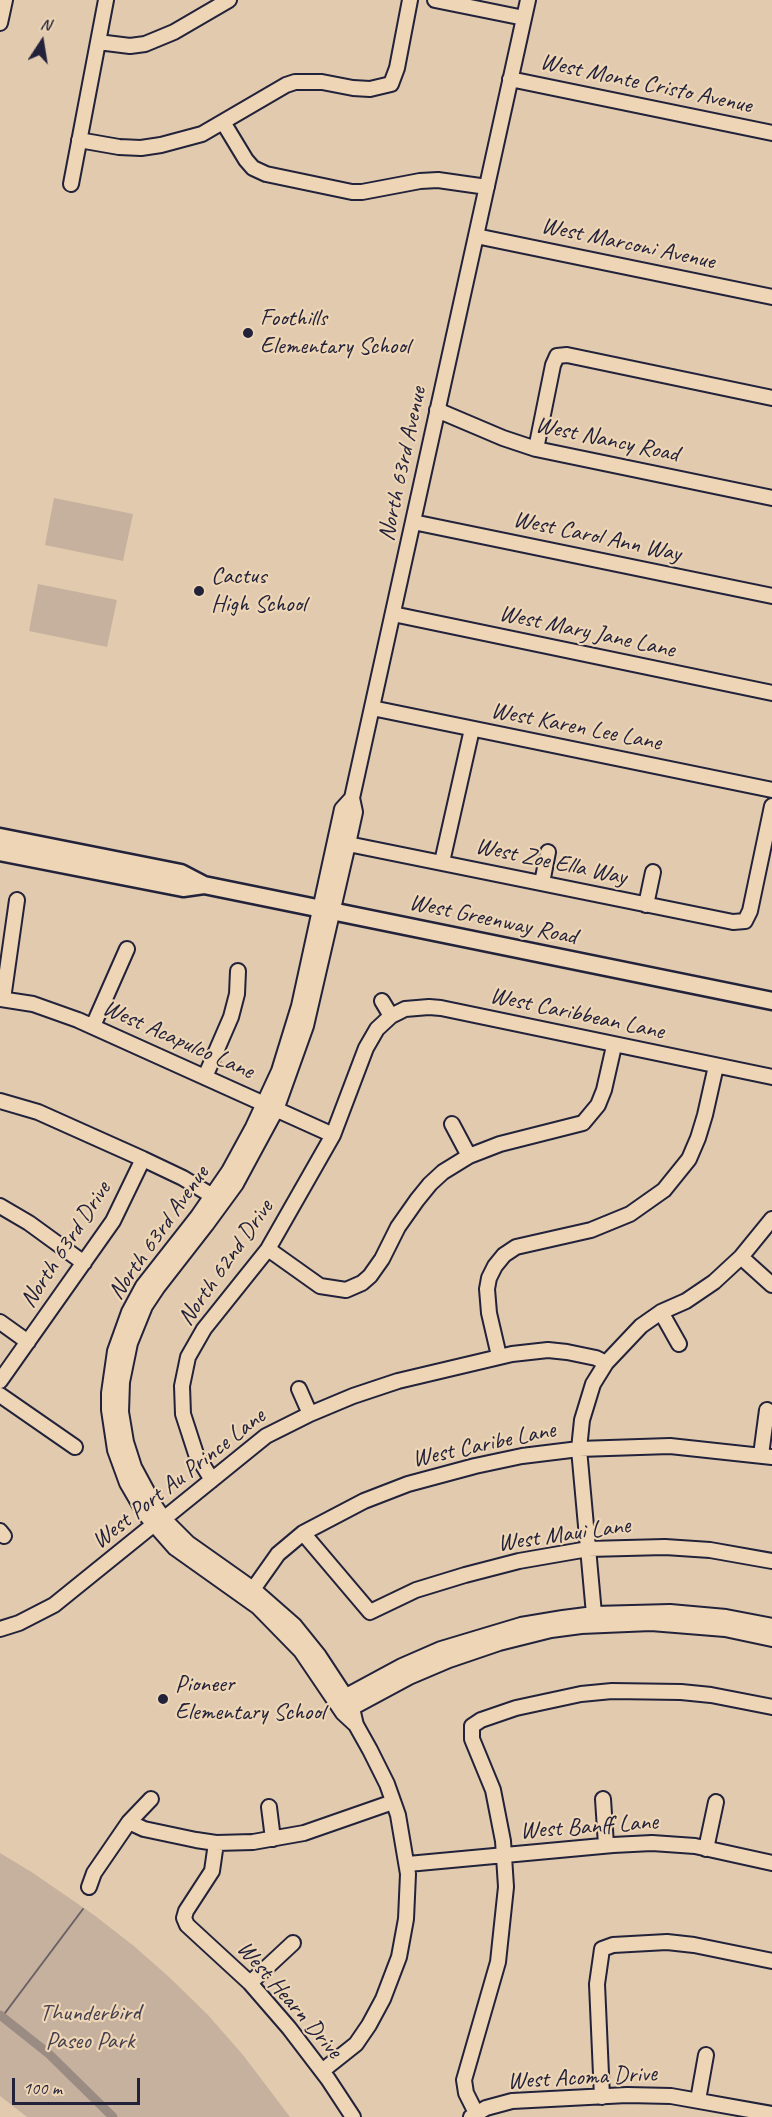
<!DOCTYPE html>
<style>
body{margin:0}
#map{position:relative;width:772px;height:2117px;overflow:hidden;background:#e1caae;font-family:Caveat,sans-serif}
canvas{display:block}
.north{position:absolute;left:12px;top:12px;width:60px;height:60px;-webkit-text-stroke:4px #edd5b5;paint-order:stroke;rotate:12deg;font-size:16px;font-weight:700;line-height:24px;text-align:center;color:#22223b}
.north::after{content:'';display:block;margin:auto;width:21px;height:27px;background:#22223b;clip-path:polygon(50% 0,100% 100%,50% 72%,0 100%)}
.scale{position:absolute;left:12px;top:2078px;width:128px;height:27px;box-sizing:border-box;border:3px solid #22223b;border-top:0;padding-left:8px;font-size:18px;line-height:21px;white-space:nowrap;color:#22223b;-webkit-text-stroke:4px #edd5b5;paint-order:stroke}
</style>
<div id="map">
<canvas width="772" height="2117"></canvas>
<div class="north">N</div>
<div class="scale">100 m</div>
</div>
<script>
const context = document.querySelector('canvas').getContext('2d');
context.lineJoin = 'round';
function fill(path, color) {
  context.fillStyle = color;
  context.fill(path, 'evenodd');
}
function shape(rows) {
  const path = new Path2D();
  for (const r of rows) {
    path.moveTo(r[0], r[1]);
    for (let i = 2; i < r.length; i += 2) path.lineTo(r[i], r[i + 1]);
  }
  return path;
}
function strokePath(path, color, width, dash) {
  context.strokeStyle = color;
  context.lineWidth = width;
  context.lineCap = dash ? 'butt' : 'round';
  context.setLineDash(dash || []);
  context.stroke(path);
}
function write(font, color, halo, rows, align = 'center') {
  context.font = font + ' Caveat,sans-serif';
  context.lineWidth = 4.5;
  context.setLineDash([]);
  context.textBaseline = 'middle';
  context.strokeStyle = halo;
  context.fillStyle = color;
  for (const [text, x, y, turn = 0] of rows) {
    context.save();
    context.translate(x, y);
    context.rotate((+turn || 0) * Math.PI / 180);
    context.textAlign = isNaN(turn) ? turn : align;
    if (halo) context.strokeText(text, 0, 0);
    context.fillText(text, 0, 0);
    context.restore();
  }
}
const green = shape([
 [54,498,133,514,123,561,45,545],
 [38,584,117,600,107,647,29,631],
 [0,1853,33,1873,94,1915,135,1947,169,1977,208,2015,243,2055,290,2117,27,2117,0,2096]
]);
const stream = shape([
 [2,2017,83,1909]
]);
const canal = shape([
 [0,2015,49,2054,113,2117]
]);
const minor = shape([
 [435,0,524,18],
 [0,23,5,0],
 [98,42,130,46,145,44,174,32,229,0],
 [510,79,772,133],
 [223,122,246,160,253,168,266,174,352,192,362,192,420,181,438,180,487,187],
 [79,140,119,147,141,148,161,145,202,134,286,85,295,82,322,82,353,88,370,89,391,84,397,68,410,0],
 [71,184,106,0],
 [476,236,772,297],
 [437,410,503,438,536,449,772,498],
 [536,449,553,365,557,356,567,355,772,398],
 [413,522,772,596],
 [393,614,772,693],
 [372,708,772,790],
 [348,844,733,922,745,921,750,911,772,806],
 [442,862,472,729],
 [542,883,548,852],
 [646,905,653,872],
 [0,999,33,1004,78,1020,333,1135],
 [3,999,17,900],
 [382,1001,391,1016],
 [93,1026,127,949],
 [205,1077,231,1017,237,994,238,971],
 [0,1101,38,1112,143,1159,183,1178,219,1200],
 [452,1124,469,1156],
 [0,1206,29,1223,84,1263],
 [268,1249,320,1286,346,1290,362,1283,370,1276,382,1259,398,1227,417,1200,430,1184,443,1172,469,1156,500,1144,583,1123,598,1105,604,1090,614,1046],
 [741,1257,772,1285],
 [661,1312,679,1344],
 [0,1322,28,1342],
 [499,1356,489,1313,487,1289,489,1278,495,1266,504,1255,516,1247,591,1230,630,1214,664,1190,689,1159,698,1138,705,1115,716,1066],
 [0,1381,113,1221,143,1159],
 [299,1389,310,1414],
 [0,1395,75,1447],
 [761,1455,767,1410],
 [212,1480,196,1454,183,1414,182,1386,188,1357,204,1329,268,1249,333,1135,366,1048,377,1029,391,1016,405,1009,429,1007,441,1008,772,1077],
 [0,1531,4,1536],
 [303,1533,370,1612,416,1590,465,1575,519,1561,588,1549,665,1547,710,1550,772,1561],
 [249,1595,278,1554,303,1533,364,1501,408,1484,475,1466,522,1456,579,1449,670,1446,772,1457],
 [595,1625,579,1449,582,1420,593,1384,606,1363,641,1326,661,1312,686,1301,714,1282,741,1257,772,1219],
 [0,1629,19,1623,54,1605,153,1525,171,1513,266,1436,310,1414,353,1396,398,1381,512,1354,548,1350,567,1352,596,1358,606,1363],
 [339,1700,402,1666,441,1649,521,1625,563,1618,594,1614,670,1612,726,1617,772,1626],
 [344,1712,409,1677,449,1660,499,1643,551,1630,581,1626,651,1623,725,1629,772,1639],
 [356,1725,352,1708,342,1691,319,1656,294,1625,253,1589,188,1543,164,1519,155,1506,134,1467,126,1442,121,1412,122,1382,130,1343,145,1306,157,1288,206,1225,236,1184,250,1158,276,1110,306,1026,348,844,355,812,352,798,528,0],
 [603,1799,606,1845],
 [269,1807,273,1839],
 [129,1822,144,1829,196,1840,216,1843,253,1842,304,1833,393,1802],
 [216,1843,212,1871,186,1911,184,1918,187,1925,250,1983,289,2028,328,2079,353,2117],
 [706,1849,716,1802],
 [408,1864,613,1845,652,1843,695,1846,772,1863],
 [89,1887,94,1873,129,1822,151,1799],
 [250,1983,293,1943],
 [322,2071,356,2044,369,2025,383,1999,399,1957,406,1919,408,1874,398,1815,387,1784,370,1750,356,1725,343,1713,301,1651,258,1607,175,1548,145,1514,127,1483,115,1450,109,1410,109,1393,115,1351,129,1312,143,1286,198,1216,229,1171,253,1127,279,1071,299,1006,342,809,352,798],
 [602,2097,597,1984,602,1949,613,1945,667,1942,694,1945,772,1961],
 [698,2100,706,2055],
 [471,2117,486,2108,512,2101,627,2095,671,2096,772,2114],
 [478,2117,466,2093,464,2080,498,1962,506,1887,503,1841,493,1790,472,1739,472,1726,481,1720,516,1708,581,1694,612,1691,681,1692,711,1695,772,1707]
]);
const major = shape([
 [0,837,181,873,204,885,772,1001],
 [0,852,183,888,204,885]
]);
const markers = [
 [248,333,6,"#22223b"],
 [199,591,6,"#22223b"],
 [163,1699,6,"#22223b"]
];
const streetNames = [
 ["West Monte Cristo Avenue",646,84,12],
 ["West Marconi Avenue",628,244,12],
 ["West Nancy Road",607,440,12],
 ["North 63rd Avenue",403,464,-78],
 ["West Carol Ann Way",597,537,12],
 ["West Mary Jane Lane",587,632,12],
 ["West Karen Lee Lane",576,727,11],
 ["West Zoe Ella Way",551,862,12],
 ["West Greenway Road",493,920,12],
 ["West Caribbean Lane",577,1014,12],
 ["West Acapulco Lane",178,1040,24],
 ["North 63rd Avenue",159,1233,-55],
 ["North 63rd Drive",66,1245,-57],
 ["North 62nd Drive",226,1263,-55],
 ["West Caribe Lane",484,1445,-12],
 ["West Port Au Prince Lane",179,1479,-38],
 ["West Maui Lane",564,1535,-8],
 ["West Banff Lane",589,1827,-4],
 ["West Hearn Drive",289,2000,49],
 ["West Acoma Drive",582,2078,-3]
];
const poiNames = [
 ["Foothills",260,319],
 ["Elementary School",260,347],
 ["Cactus",211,577],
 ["High School",211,605],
 ["Pioneer",175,1685],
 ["Elementary School",175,1713]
];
const parkNames = [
 ["Thunderbird",90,2014],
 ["Paseo Park",90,2042]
];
fill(green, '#c5b19d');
strokePath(stream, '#6b6266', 2);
strokePath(canal, '#9b8c83', 9);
strokePath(minor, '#22223b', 18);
strokePath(major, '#22223b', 21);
strokePath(minor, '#edd5b5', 14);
strokePath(major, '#edd5b5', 16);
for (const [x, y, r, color] of markers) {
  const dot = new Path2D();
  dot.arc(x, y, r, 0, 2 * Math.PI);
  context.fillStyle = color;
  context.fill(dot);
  strokePath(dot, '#edd5b5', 2);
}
write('24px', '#22223b', '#edd5b5', streetNames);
write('24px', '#22223b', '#edd5b5', poiNames, 'left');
write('24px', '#433f4f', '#edd5b5', parkNames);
</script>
